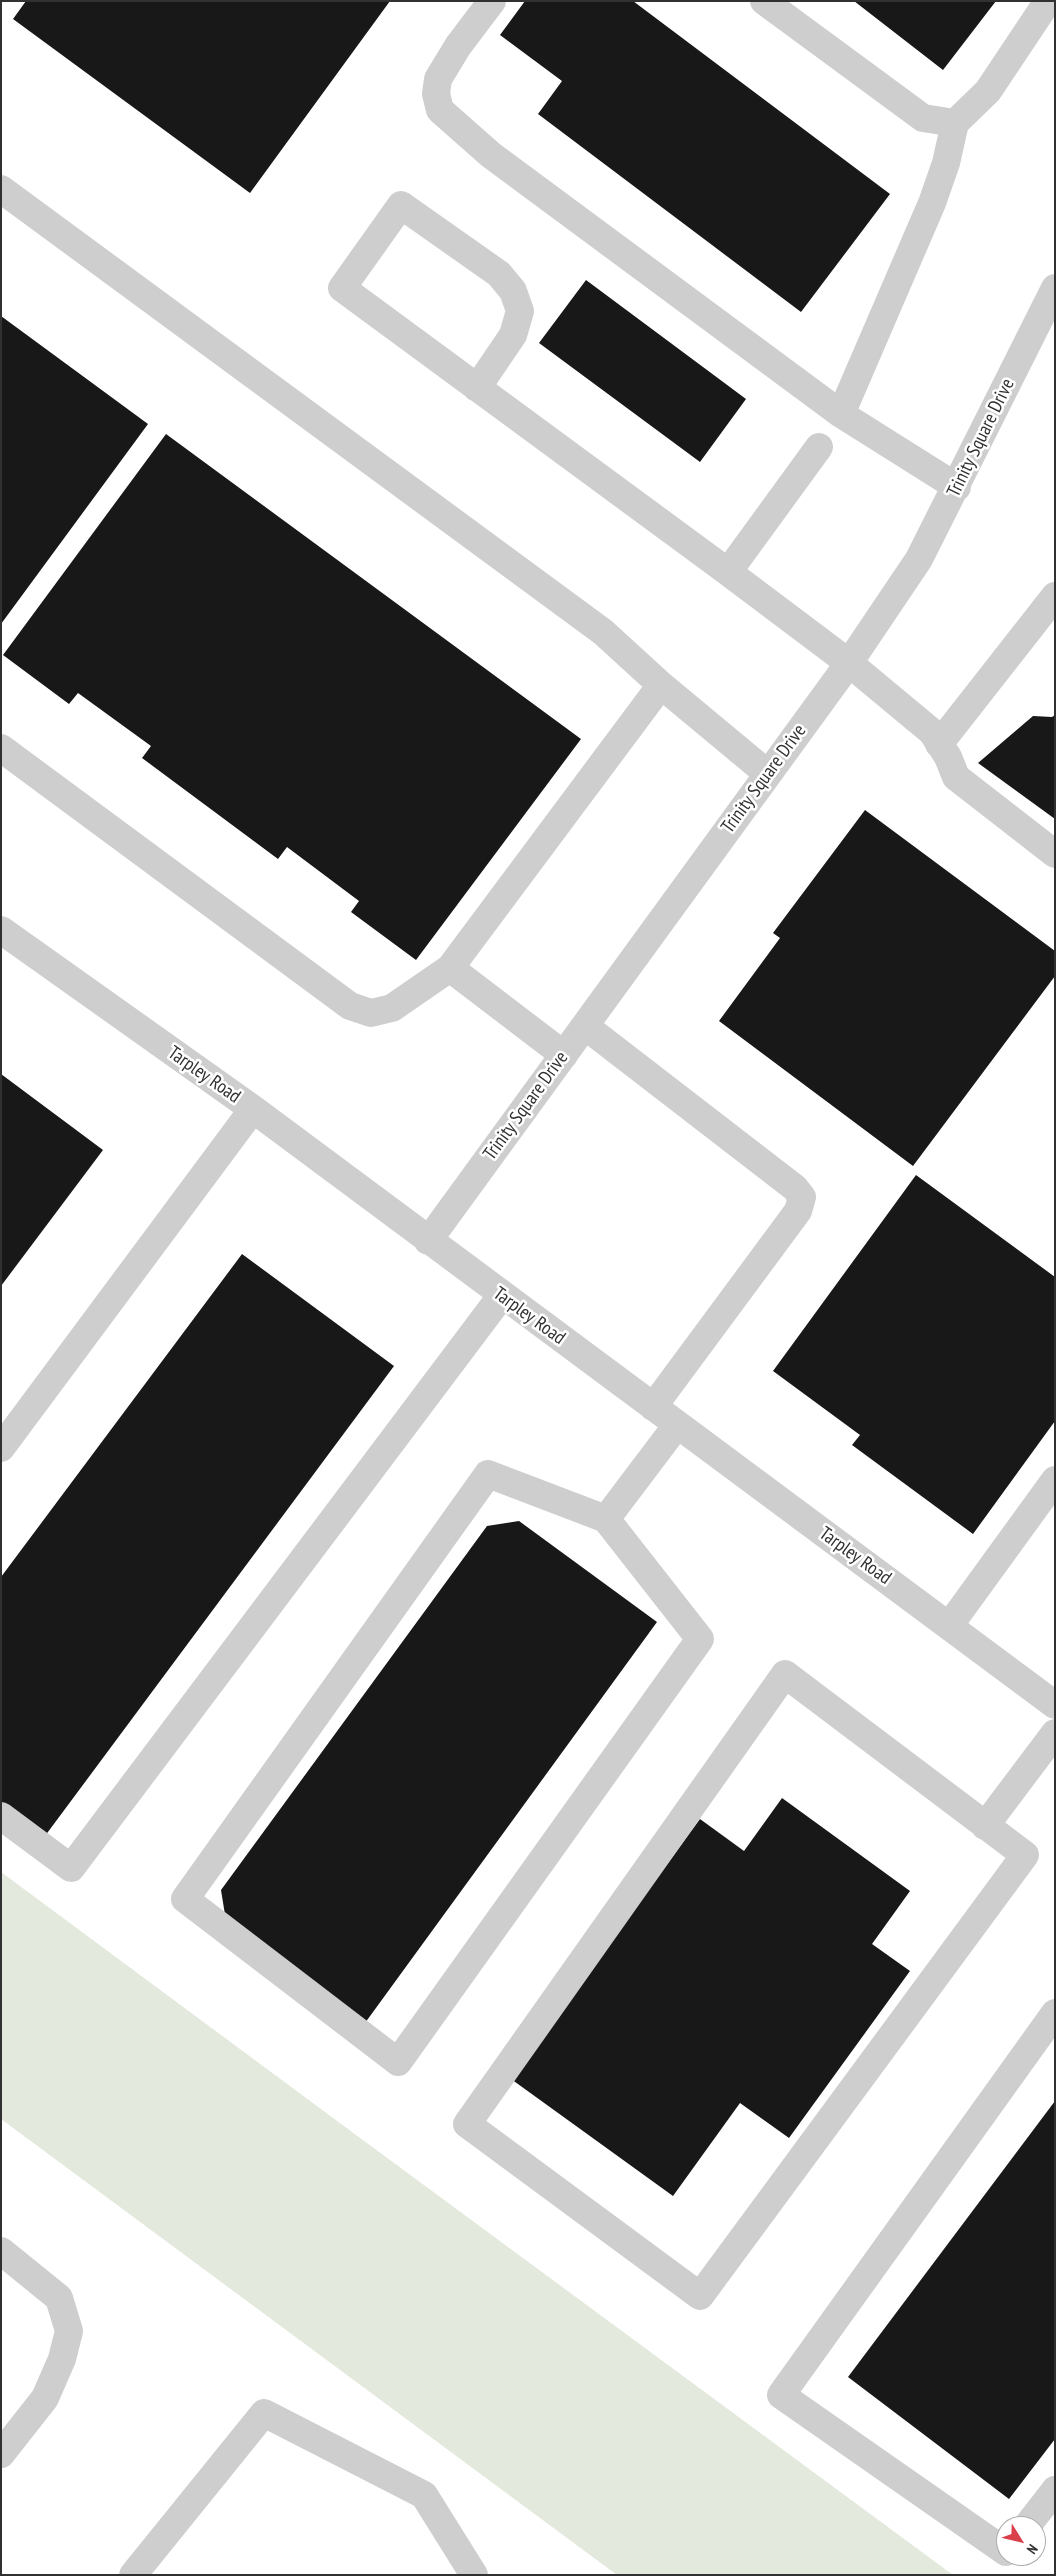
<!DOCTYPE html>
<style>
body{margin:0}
#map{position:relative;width:1056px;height:2576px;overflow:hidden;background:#fff;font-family:"PT Sans Narrow",sans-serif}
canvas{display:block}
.frame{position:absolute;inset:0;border:2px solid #313131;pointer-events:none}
.north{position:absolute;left:996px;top:2516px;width:50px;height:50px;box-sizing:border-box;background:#fff;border:1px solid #adadad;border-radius:50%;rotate:126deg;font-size:14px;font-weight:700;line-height:20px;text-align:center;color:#313131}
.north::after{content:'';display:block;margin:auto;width:18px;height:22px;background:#da404c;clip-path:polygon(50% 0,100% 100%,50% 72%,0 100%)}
</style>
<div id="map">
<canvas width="1056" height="2576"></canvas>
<div class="frame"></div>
<div class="north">N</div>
</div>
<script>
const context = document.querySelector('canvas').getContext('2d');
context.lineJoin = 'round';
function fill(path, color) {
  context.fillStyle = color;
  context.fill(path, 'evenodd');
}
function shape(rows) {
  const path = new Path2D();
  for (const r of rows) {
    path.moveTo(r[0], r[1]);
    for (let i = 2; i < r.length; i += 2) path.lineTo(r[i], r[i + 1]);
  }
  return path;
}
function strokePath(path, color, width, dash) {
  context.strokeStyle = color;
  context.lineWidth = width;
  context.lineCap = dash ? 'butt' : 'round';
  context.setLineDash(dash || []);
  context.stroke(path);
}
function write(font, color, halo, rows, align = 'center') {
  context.font = font + ' "PT Sans Narrow",sans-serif';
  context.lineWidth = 5;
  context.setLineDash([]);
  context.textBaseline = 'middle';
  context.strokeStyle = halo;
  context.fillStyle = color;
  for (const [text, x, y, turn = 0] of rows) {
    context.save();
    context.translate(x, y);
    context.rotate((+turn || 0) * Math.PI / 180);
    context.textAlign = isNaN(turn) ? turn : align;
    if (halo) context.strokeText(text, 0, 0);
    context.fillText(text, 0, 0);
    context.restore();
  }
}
const green = shape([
 [1,1872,352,2132,953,2575,617,2575,1,2119]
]);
const building = shape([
 [26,1,390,1,250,193,13,19],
 [525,1,633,1,890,194,801,312,538,114,562,81,500,35],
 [854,1,996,1,943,70],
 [586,280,746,399,700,462,539,343],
 [1,316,148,424,1,624],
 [166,434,581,739,416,960,351,912,359,901,287,847,278,859,142,758,151,746,78,693,69,704,3,655],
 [1055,715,1055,819,978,763,1033,716,1052,717],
 [865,810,1055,951,1055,976,913,1166,719,1021,780,938,773,933],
 [1,1074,103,1150,1,1286],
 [916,1175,1055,1277,1055,1421,973,1534,852,1445,860,1435,773,1371],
 [242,1254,394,1366,42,1840,1,1810,1,1577],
 [519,1521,657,1622,365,2023,226,1921,221,1890,487,1526],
 [782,1798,910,1891,872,1944,910,1971,789,2138,740,2103,673,2196,511,2079,700,1819,744,1851],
 [1055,2101,1055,2439,1009,2499,848,2377]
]);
const minor = shape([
 [492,1,458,46,438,79,436,94,440,110,491,155,841,414,957,487],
 [764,1,923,118,955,123,988,91,1048,1],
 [1,189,603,632,661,685,768,774],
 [477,388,513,335,520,311,513,291,499,274,401,205,342,288,728,572],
 [841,414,932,203,946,163,955,123],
 [819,447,728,572,849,663,932,732,948,757,956,777,1055,854],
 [939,744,1055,596],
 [1,748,350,1006,371,1013,392,1008,450,968,661,685],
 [1,930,253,1109,1055,1705],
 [450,968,564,1055],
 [585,1026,795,1188,802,1197,798,1211,653,1407],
 [428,1241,849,663,919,559,1055,288],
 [1,1448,253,1109],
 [606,1519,700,1639,398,2062,185,1899,488,1474,606,1519,677,1425],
 [949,1626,1055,1480],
 [785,1674,1025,1855,700,2296,467,2124,785,1674],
 [1,1816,71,1868,502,1295],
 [985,1826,1055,1733],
 [1,2251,59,2298,69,2331,62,2359,45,2398,1,2454],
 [1027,2526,1055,2490],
 [1006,2552,781,2395,1055,2013],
 [133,2575,264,2413,424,2495,474,2575]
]);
const streetNames = [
 ["Trinity Square Drive",981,438,-64],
 ["Trinity Square Drive",764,779,-54],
 ["Tarpley Road",204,1075,35],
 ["Trinity Square Drive",526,1106,-54],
 ["Tarpley Road",529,1316,36],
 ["Tarpley Road",855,1556,36]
];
fill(green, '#e4e9dd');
fill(building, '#181818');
strokePath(minor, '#cecece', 28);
write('19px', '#313131', '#fff', streetNames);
</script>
